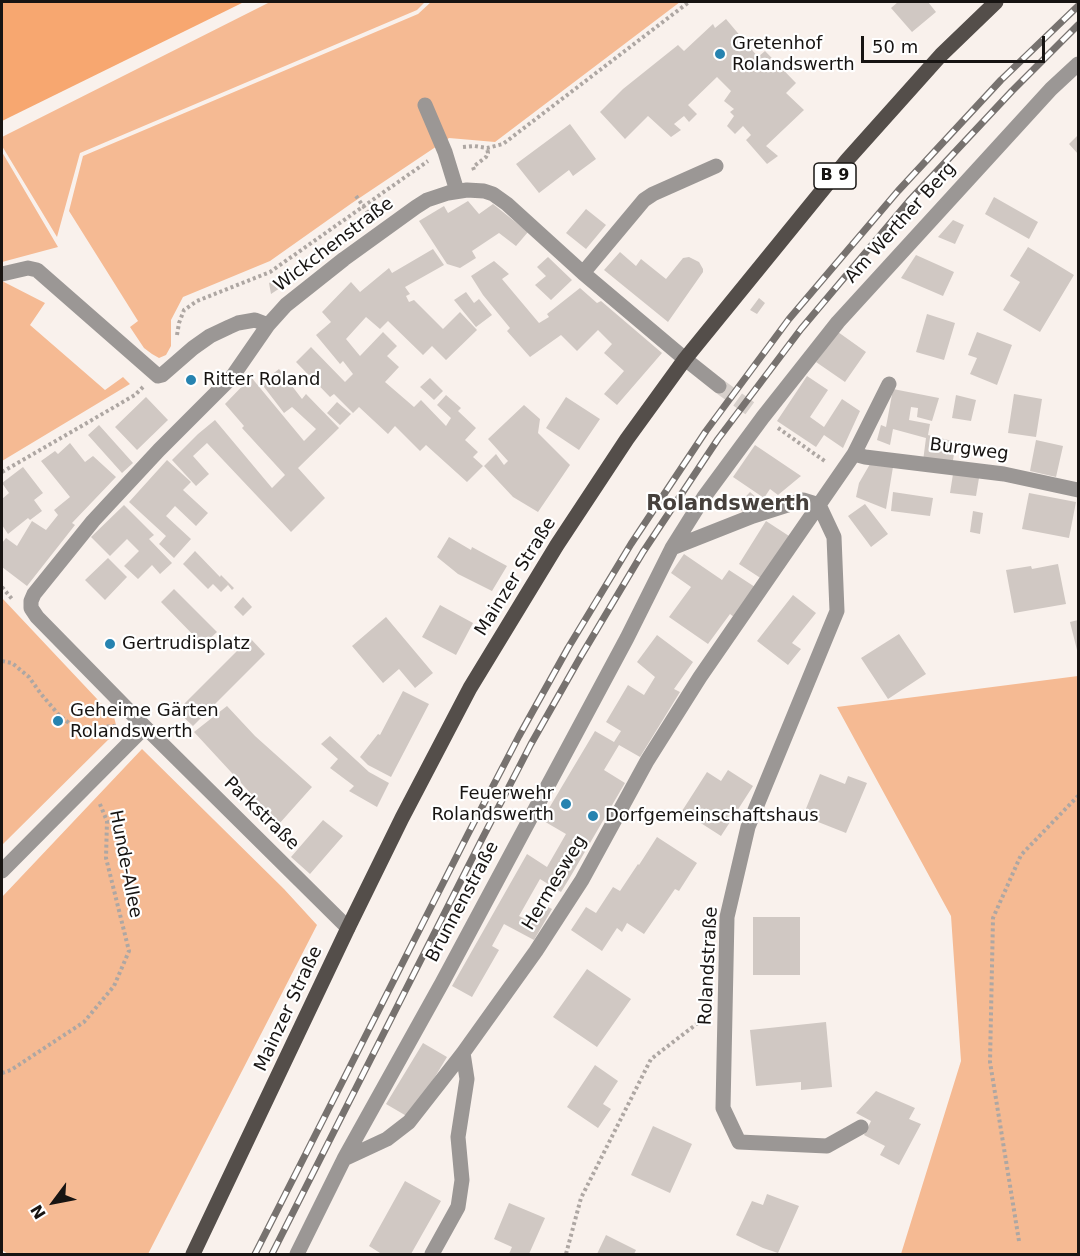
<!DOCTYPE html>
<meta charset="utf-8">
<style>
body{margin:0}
#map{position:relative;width:1080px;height:1256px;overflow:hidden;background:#f9f1ec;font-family:"DejaVu Sans",sans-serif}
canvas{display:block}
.frame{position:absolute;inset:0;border:3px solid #171412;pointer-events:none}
.north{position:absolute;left:24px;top:1172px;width:60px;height:60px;-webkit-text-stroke:4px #fff;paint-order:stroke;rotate:238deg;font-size:16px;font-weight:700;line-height:24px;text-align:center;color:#171412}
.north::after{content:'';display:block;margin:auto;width:21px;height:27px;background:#171412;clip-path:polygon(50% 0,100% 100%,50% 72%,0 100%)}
.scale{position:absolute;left:861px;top:36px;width:184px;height:27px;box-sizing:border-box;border:3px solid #171412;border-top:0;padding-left:8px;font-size:18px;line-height:21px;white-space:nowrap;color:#171412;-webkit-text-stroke:4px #fff;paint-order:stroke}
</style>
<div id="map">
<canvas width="1080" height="1256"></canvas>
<div class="frame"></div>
<div class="north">N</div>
<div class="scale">50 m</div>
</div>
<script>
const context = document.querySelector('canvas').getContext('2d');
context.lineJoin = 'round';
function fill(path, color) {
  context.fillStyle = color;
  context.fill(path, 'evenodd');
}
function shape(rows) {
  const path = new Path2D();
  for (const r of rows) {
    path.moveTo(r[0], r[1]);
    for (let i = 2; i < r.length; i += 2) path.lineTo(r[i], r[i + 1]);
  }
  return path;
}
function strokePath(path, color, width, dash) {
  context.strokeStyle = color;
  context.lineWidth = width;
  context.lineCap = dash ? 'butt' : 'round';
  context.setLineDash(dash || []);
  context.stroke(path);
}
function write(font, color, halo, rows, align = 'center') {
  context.font = font + ' "DejaVu Sans",sans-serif';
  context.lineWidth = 4.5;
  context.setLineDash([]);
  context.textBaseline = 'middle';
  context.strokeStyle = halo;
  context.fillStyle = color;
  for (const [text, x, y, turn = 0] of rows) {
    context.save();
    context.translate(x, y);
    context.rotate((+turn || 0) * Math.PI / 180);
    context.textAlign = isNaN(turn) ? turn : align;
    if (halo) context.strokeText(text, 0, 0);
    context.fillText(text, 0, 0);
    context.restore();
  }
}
const green = shape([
 [270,2,425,2,417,10,80,153,57,237,2,146,2,137],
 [431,2,680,2,495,142,449,138,352,203,270,261,183,297,171,320,171,346,166,355,159,358,152,354,144,348,130,327,138,321,69,211,83,156,418,14],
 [2,152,58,247,2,262],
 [2,281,45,303,30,325,105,390,123,377,130,384,2,461],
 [2,598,114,717,116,725,116,732,2,845],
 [1078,676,1078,1254,901,1254,961,1061,951,916,837,707],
 [142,749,284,889,317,925,148,1254,8,1254,2,1250,2,897]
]);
const water = shape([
 [2,2,244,2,2,121]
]);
const building = shape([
 [898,2,928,2,936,12,912,32,891,8],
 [726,19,758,57,765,51,796,83,786,93,804,110,766,146,778,156,767,164,746,140,751,135,743,126,735,134,727,126,734,116,730,112,734,109,724,101,731,91,717,77,688,105,697,114,689,122,684,116,674,124,681,130,671,137,648,116,625,139,600,112,623,89,678,45,684,51,713,24,715,28],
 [570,124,596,159,573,176,569,170,539,193,516,164],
 [1078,135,1078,154,1069,144],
 [994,197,1038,222,1029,239,985,214],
 [468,201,479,214,493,204,528,232,516,246,499,233,472,251,476,258,460,268,447,264,419,221,444,206,448,213],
 [586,209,606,225,586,249,566,233],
 [953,220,964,225,955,244,938,237],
 [1028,247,1074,275,1040,332,1003,310,1020,282,1010,276],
 [433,249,444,265,405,287,410,294,406,296,409,302,414,300,443,329,460,312,477,330,446,360,432,346,423,355,388,321,380,329,366,317,346,339,360,356,383,332,397,346,387,356,399,367,385,382,414,407,421,400,446,426,451,418,437,405,446,395,461,408,458,411,476,428,465,440,478,452,473,457,483,466,467,482,426,445,420,451,395,426,388,434,359,407,353,413,334,394,330,397,296,362,311,347,345,382,353,374,343,361,340,364,316,335,331,322,322,312,351,282,360,292,389,268,392,273],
 [620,252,636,266,641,259,666,279,683,258,689,257,699,262,703,269,703,272,668,322,604,270],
 [916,255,954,272,943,296,901,278],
 [548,257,572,280,551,300,535,285,546,276,537,267],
 [494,261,509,274,502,279,539,323,549,317,547,314,580,288,597,303,601,301,662,353,617,405,604,394,624,371,604,353,612,344,598,330,577,351,561,335,530,357,507,331,510,328,483,295,471,276],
 [283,276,292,280,271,294,269,283],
 [466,292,474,303,479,299,492,315,476,327,454,300],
 [759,298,765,303,757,314,750,310],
 [927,314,955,323,944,360,916,352],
 [838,332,866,352,845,382,816,362],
 [977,332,1012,345,997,385,970,374,977,358,968,355],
 [279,369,302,399,306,394,339,428,298,468,325,498,291,532,207,443,193,456,209,474,196,486,172,460,198,434,215,420,272,488,285,475,242,428,244,426,225,404,251,377,304,441,316,429,292,407,284,413,261,383],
 [807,376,828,390,810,417,824,427,842,399,860,411,843,448,824,435,816,447,777,421],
 [430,378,443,391,434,400,420,387],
 [893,389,939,398,932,421,917,417,918,408,911,407,909,420,930,424,928,435,956,442,952,466,923,461,926,438,893,429,890,445,877,440,881,425,886,427],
 [1014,394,1042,399,1036,437,1008,433],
 [956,395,976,400,971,421,952,418],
 [146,397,168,420,137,450,115,427],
 [566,397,600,419,579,450,546,428],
 [337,402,351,414,340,425,327,413],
 [524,405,540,419,538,433,570,465,538,512,513,497,484,466,496,454,504,465,508,461,488,439],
 [99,425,133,463,122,473,88,435],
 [1036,440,1063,446,1056,477,1030,471],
 [70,443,85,462,93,456,116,477,72,523,75,525,27,586,2,567,2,543,6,538,17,546,32,521,46,530,58,515,54,510,70,497,41,461,55,451,58,454],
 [755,445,801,476,778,495,770,489,764,498,733,477],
 [167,460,191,482,183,490,208,513,196,526,175,506,166,516,191,539,174,558,159,544,166,536,129,502],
 [870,464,893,467,886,509,856,497,859,483],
 [23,467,43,493,34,500,42,511,30,520,28,518,8,534,2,525,2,499,9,493,2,483],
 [953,474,979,478,976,496,950,493],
 [750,492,766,506,745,514,737,506],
 [893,492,933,498,930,516,891,511],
 [1029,493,1076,502,1069,538,1022,529],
 [865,504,888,534,871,547,848,516],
 [124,505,154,535,149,539,172,563,160,574,152,565,138,579,124,566,139,551,127,539,110,556,91,537],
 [973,511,983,513,980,534,970,532],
 [766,521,789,536,762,579,739,564],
 [449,537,471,550,472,547,507,566,492,591,458,574,437,557],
 [195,551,220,577,221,575,234,588,232,590,228,585,221,592,213,584,208,589,183,564],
 [684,554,722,580,729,570,755,587,734,617,730,614,708,644,669,617,691,587,671,573],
 [108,558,127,577,105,600,85,580],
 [1058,564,1066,604,1014,613,1006,570,1031,566,1032,569],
 [174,589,217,632,203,645,161,602],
 [793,595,816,613,792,643,801,649,788,665,757,641],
 [243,597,252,607,243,616,234,607],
 [440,605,473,623,456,655,422,637],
 [386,617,433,673,415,688,399,669,383,683,352,646],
 [1078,620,1078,654,1070,622],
 [899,634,926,674,888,699,861,658],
 [657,635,693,662,674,689,680,692,640,757,619,745,604,770,625,783,569,879,561,892,540,879,519,916,527,920,538,901,552,909,534,940,504,924,492,946,499,950,472,997,452,986,527,854,547,867,566,834,542,820,595,731,614,742,621,731,606,722,628,685,644,695,655,677,637,662],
 [250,638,265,654,193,726,177,711],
 [403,691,429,704,391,777,368,765,360,757,378,734,380,735],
 [227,706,255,736,312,787,279,824,194,732],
 [330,736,369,772,389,783,377,807,349,791,354,786,330,768,338,759,321,744],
 [728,770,753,786,721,836,682,811,707,772,721,781],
 [820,774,845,784,848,776,867,783,846,833,803,816],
 [323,820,343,836,310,874,291,857],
 [657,837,697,863,679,891,675,889,644,934,627,923,622,932,617,928,602,951,571,930,586,907,596,913,613,887,620,891,638,864,639,865],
 [753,917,800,917,800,975,753,975],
 [587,969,631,999,597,1047,553,1017],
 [826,1022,832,1087,801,1090,801,1082,756,1086,750,1030],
 [423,1043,447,1057,410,1118,386,1104],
 [595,1065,618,1081,603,1104,611,1109,598,1128,567,1107],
 [876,1091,915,1108,909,1119,921,1124,899,1165,880,1155,885,1146,864,1135,871,1121,856,1113],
 [653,1126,692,1144,670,1193,631,1175],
 [405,1181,441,1201,411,1254,379,1254,380,1253,369,1246],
 [767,1194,799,1206,778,1253,763,1248,736,1235,752,1201,763,1205],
 [509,1203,545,1218,529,1254,509,1254,512,1247,494,1239],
 [606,1235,636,1250,634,1254,597,1254]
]);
const minorTunnel = shape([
 [719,386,755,412]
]);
const path = shape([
 [463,147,474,146,487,148,503,144,689,2],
 [474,170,473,167,486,157,488,153,487,148],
 [356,196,371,217],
 [177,335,179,323,184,310,197,301,270,272,428,161],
 [778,428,826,462],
 [2,472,135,395,143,387],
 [2,587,12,599],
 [2,661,12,663,29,677,41,694,59,715,69,723,85,728,116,726],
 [2,1073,11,1070,84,1022,114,986,129,951,106,858,107,821,99,802],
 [1019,1241,990,1062,993,918,1021,855,1078,796],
 [566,1254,581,1198,651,1059,707,1016]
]);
const minor = shape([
 [425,105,445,152,457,191],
 [583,273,644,200,653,194,716,166],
 [2,274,28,268,37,270,158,376,162,375,193,348,210,336,229,327,238,323,255,320,268,325],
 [854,454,865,457,1004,474,1078,490],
 [672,548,753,516,803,500,819,505,834,537,837,611,748,827,727,917,723,1108,739,1142,827,1146,861,1127],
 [2,871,145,727],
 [348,928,145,727,37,617,31,608,31,601,34,594,93,521,159,450,232,377,268,325,286,305,344,259,416,207,427,200,448,193,467,190,484,191,493,194,507,204,583,273,685,359,719,386],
 [344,1159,387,1139,409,1122,463,1053,536,951,582,880,647,761,700,677,854,454,889,384],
 [297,1254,344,1159,442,983,627,638,672,548,704,497,763,417,838,322,1051,89,1078,64],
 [432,1254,458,1207,462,1180,458,1137,467,1079,463,1053]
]);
const major = shape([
 [193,1254,348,928,402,818,470,688,557,545,627,439,685,359,847,160,941,55,996,2]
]);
const rail = shape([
 [255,1254,468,834,519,736,568,648,631,544,706,431,789,319,898,191,1001,80,1078,6],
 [272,1254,481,841,531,744,581,656,643,552,718,439,801,329,909,201,1012,91,1078,25]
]);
const markers = [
 [720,54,6,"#2683b0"],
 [191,380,6,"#2683b0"],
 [110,644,6,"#2683b0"],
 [58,721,6,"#2683b0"],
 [566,804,6,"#2683b0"],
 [593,816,6,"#2683b0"]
];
const shields = [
 [835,176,42]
];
const shieldNames = [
 ["B 9",835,176]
];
const poiNames = [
 ["Gretenhof",732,44],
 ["Rolandswerth",732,65],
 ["Ritter Roland",203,380],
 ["Gertrudisplatz",122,644],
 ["Geheime Gärten",70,711],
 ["Rolandswerth",70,732],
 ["Feuerwehr",554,794,"right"],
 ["Rolandswerth",554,815,"right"],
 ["Dorfgemeinschaftshaus",605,816]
];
const streetNames = [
 ["Am Werther Berg",901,223,-48],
 ["Wickchenstraße",334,245,-37],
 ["Burgweg",969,450,7],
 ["Mainzer Straße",516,577,-58],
 ["Parkstraße",261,814,44],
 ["Hunde-Allee",125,864,79],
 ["Hermesweg",555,883,-59],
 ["Brunnenstraße",463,902,-62],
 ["Rolandstraße",709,966,-87],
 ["Mainzer Straße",289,1009,-65]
];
const quarterNames = [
 ["Rolandswerth",728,505]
];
fill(green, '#f5ba93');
fill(water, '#f7a770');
fill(building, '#d0c8c3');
strokePath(minorTunnel, '#d7d0cb', 15, [15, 8]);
strokePath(path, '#aea7a3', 4, [3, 3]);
strokePath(minor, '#9b9795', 15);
strokePath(major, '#544e4a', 15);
strokePath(rail, '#77726f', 7);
strokePath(rail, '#fff', 4.5, [14]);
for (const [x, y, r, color] of markers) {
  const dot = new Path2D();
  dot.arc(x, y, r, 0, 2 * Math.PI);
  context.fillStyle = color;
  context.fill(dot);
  strokePath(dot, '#fff', 2);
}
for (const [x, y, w] of shields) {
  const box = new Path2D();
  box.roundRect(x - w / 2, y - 13, w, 26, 4.5);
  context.fillStyle = '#fff';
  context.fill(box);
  strokePath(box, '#171412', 1.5);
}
write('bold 16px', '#171412', null, shieldNames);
write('18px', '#171412', '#fff', poiNames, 'left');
write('18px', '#171412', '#fff', streetNames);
write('bold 21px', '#46403c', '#fff', quarterNames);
</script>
